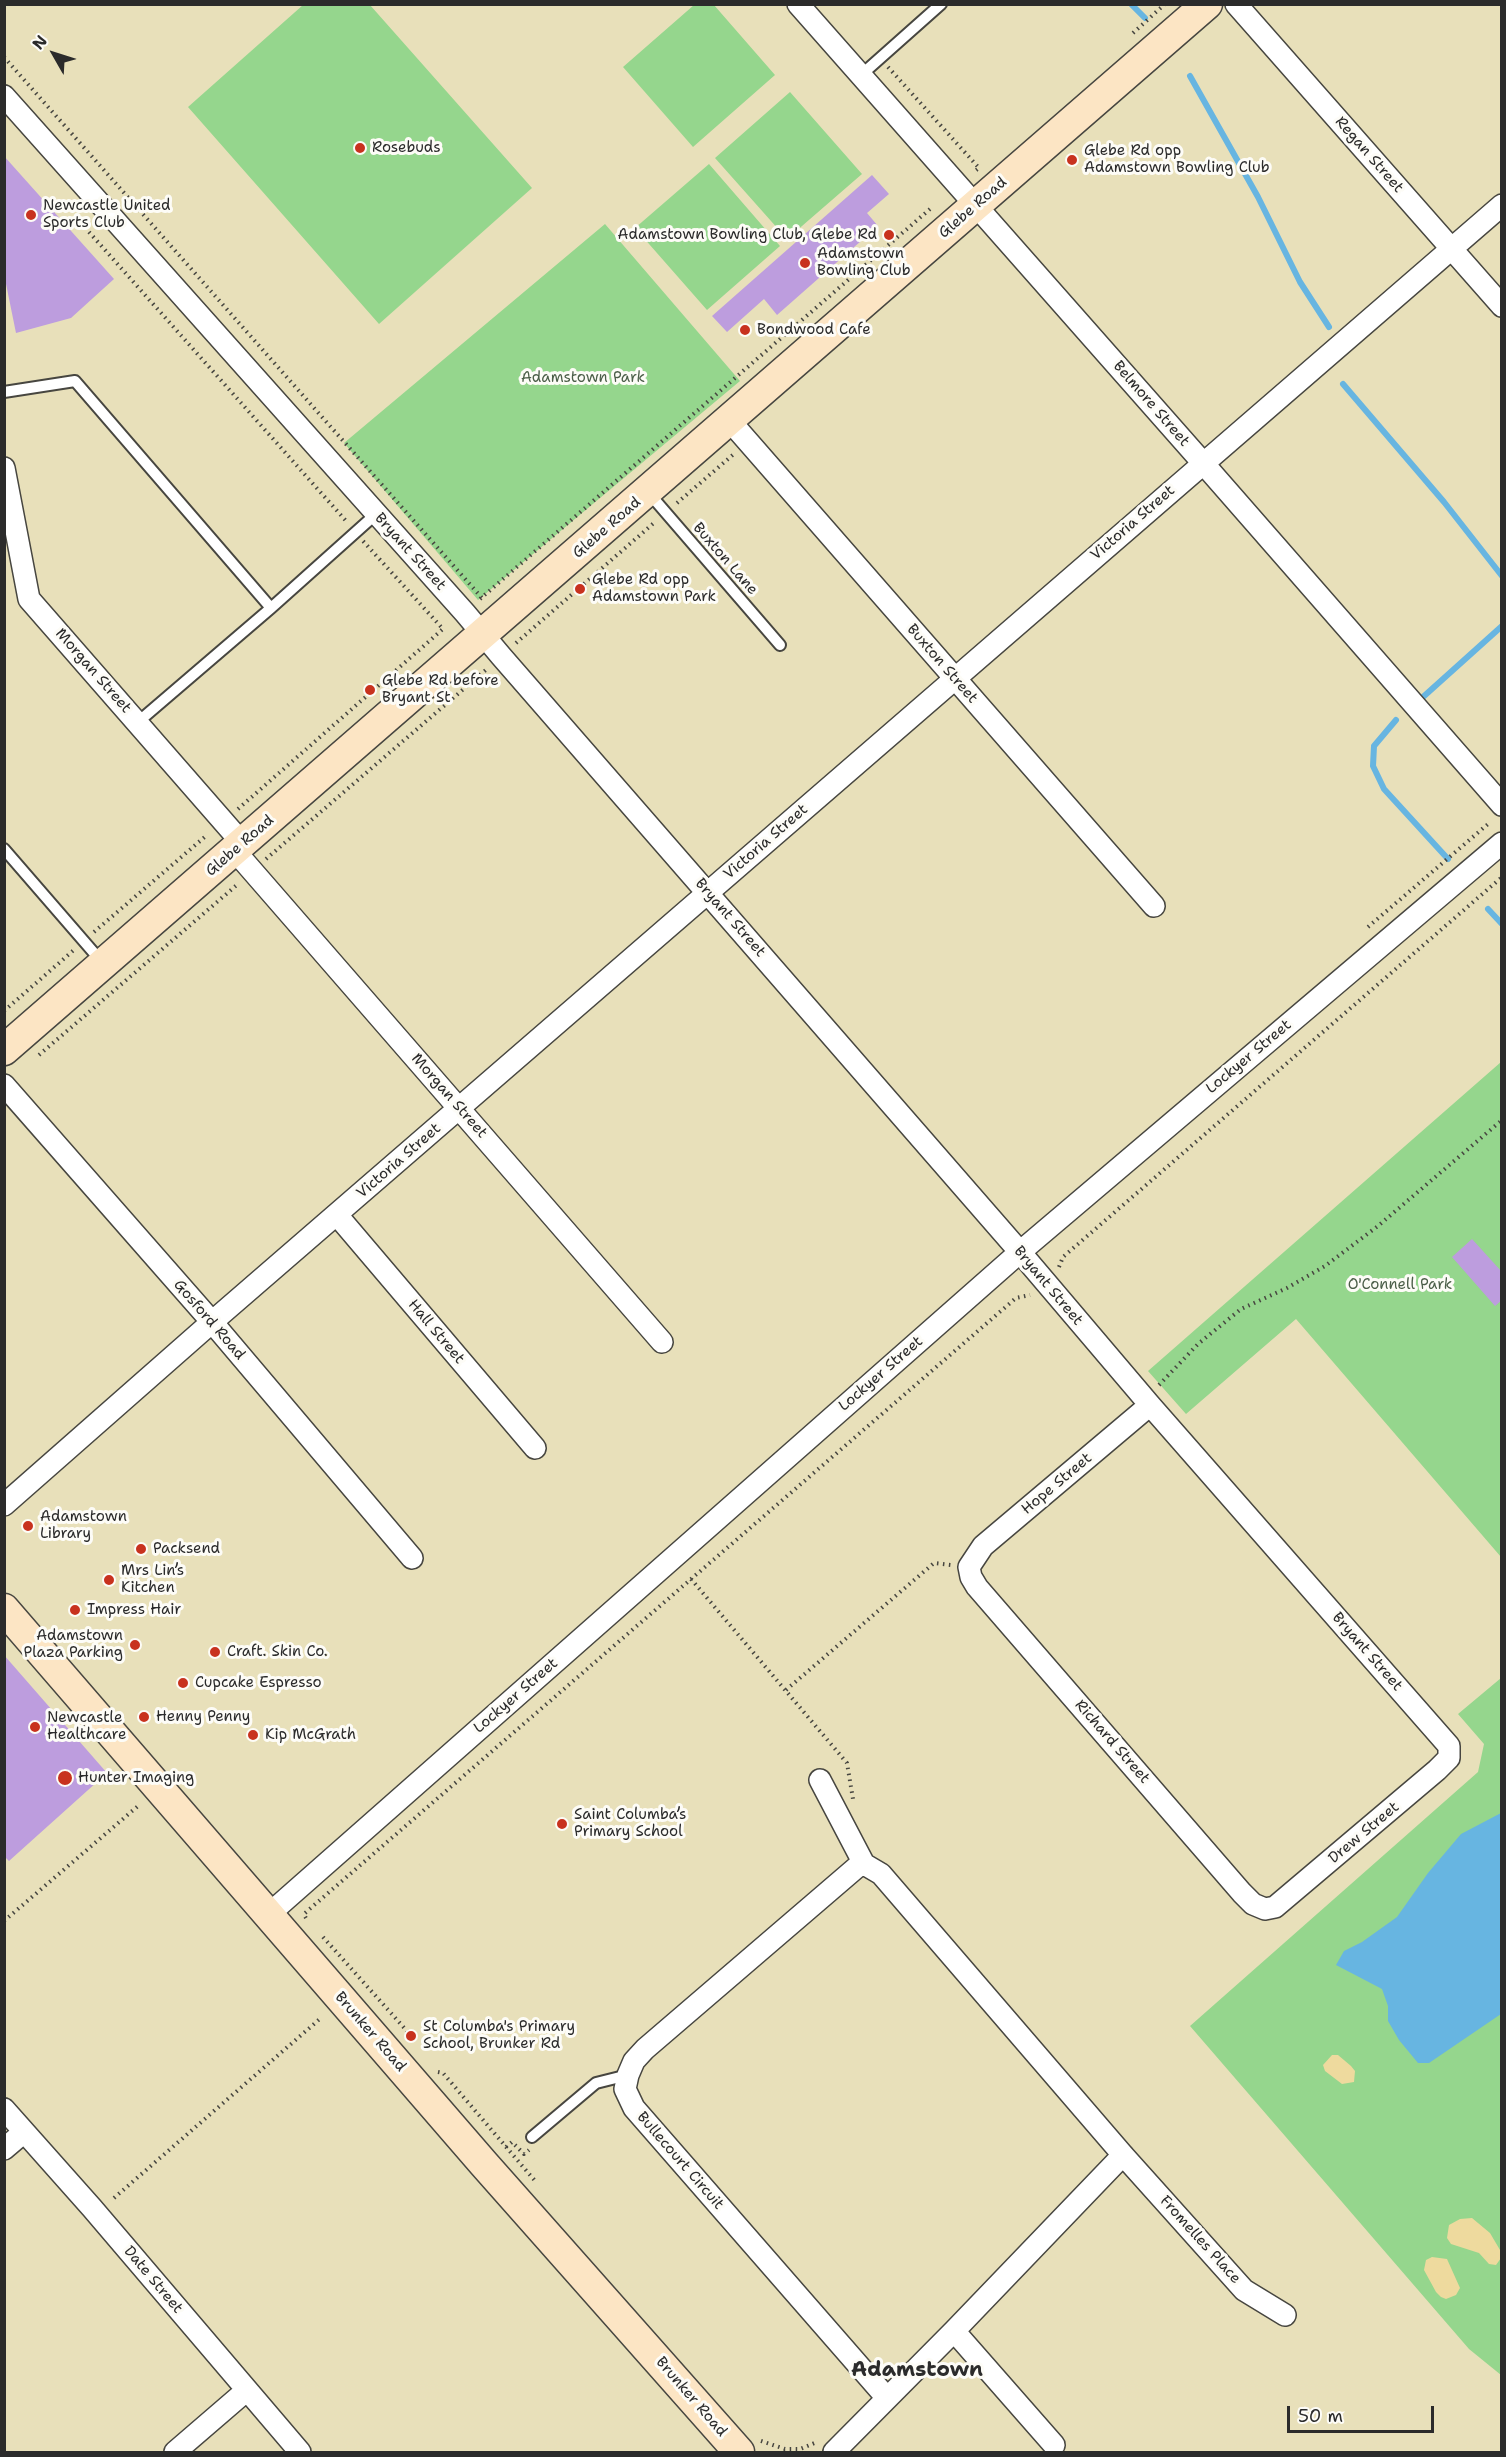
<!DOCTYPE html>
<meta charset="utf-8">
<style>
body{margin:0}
#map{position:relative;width:1506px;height:2457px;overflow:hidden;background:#e8e0ba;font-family:"Shantell Sans",sans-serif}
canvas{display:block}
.frame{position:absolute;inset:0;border:6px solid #2b2b2b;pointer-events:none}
.north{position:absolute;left:24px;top:24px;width:60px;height:60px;-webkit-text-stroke:4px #fdfcf7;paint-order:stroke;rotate:309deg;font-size:16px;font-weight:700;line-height:24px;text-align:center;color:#2b2b2b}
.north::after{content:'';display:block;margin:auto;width:21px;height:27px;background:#2b2b2b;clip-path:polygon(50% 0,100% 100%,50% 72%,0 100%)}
.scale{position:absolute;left:1287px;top:2406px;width:147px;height:27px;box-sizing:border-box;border:3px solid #2b2b2b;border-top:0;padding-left:8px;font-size:18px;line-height:21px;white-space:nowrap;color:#2b2b2b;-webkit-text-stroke:4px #fdfcf7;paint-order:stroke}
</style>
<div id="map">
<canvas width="1506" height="2457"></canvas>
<div class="frame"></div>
<div class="north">N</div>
<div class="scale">50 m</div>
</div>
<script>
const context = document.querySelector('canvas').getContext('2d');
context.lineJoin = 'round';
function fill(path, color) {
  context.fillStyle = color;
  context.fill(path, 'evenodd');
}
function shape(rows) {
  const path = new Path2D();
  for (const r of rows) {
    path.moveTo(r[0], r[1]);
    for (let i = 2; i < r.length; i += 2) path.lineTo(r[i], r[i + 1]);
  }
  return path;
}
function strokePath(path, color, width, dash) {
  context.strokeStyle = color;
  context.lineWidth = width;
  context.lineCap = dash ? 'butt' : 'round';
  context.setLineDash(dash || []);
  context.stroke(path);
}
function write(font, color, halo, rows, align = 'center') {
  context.font = font + ' "Shantell Sans",sans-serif';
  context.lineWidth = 6;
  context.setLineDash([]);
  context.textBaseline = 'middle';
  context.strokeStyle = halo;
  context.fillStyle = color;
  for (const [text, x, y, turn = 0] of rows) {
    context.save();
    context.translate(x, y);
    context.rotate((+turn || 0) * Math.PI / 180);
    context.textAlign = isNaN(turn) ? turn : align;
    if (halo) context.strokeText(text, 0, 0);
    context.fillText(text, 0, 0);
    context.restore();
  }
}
const green = shape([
 [303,5,370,5,532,188,379,324,188,107],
 [694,5,714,5,775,75,693,147,623,67],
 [790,92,862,174,787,239,715,158],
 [709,164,780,246,707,310,635,228],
 [605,224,740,381,478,600,344,443],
 [1501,1062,1501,1557,1296,1319,1186,1414,1148,1371],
 [1501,1678,1501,2375,1469,2349,1190,2026,1478,1772,1484,1744,1458,1714]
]);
const sand = shape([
 [1332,2055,1338,2055,1351,2066,1355,2071,1354,2082,1342,2084,1325,2071,1323,2065],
 [1472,2218,1490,2233,1500,2250,1501,2258,1496,2265,1489,2264,1479,2253,1451,2244,1447,2238,1449,2225,1460,2219],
 [1432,2257,1447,2259,1460,2288,1456,2295,1446,2299,1441,2297,1436,2292,1424,2270,1426,2260]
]);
const water = shape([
 [1501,1813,1501,2014,1429,2063,1418,2063,1399,2040,1388,2021,1388,2006,1382,1989,1336,1965,1344,1951,1362,1942,1397,1917,1428,1873,1461,1834]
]);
const stream = shape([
 [1131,4,1145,18],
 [1190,76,1258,197,1300,282,1329,327],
 [1343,384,1444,502,1502,576],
 [1423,697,1502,626],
 [1396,720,1374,746,1373,766,1384,789,1448,859],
 [1488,909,1502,924]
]);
const building = shape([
 [4,156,114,279,71,318,16,333,4,274],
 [872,175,889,194,867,213,878,226,777,315,764,299,727,332,712,316],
 [1472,1239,1502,1272,1502,1300,1495,1306,1452,1257],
 [4,1655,107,1773,9,1861,4,1856]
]);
const path = shape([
 [1133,33,1165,4],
 [4,57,482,598],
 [888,67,979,168,975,171],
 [81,223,347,522],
 [677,503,735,453],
 [480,599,930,209],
 [516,643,655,522],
 [238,809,443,629,363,541],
 [266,859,488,668],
 [1368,927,1488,824],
 [94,932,207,835],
 [4,1011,75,949],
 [39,1055,238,884],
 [1059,1267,1063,1257,1502,877],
 [1159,1385,1198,1344,1241,1309,1287,1288,1325,1266,1378,1226,1502,1120],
 [691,1579,847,1763,853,1799],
 [786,1690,934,1563,951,1565],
 [306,1918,304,1915,305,1913,1016,1298,1030,1295],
 [4,1921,138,1806],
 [323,1937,407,2031,409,2038],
 [438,2072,443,2073,536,2182],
 [506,2147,512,2142,524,2154,529,2150],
 [114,2198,322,2017],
 [761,2441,785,2449,800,2449,817,2442]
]);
const lane = shape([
 [860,76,941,4],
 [4,392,75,381,271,608],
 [648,492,780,645],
 [138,722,271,608,376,514],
 [4,849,101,961],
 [532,2137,596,2083,628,2075]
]);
const street = shape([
 [798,4,1203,463,1502,805],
 [1236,4,1502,306],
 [4,96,465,613,501,656,1020,1252,1150,1405,1449,1746,1449,1758,1437,1770,1275,1907,1265,1909,1253,1904,1242,1893,977,1587,971,1577,969,1567,983,1546,1150,1405],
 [730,421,1154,906],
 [4,468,29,599,243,844],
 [235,851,662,1342],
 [4,1085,212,1322,412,1558],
 [337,1215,535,1448],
 [4,1505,212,1322,1502,205],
 [820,1780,864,1864],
 [268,1915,1020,1252,1502,843],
 [4,2109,92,2208,300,2452],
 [4,2149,24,2132],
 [954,2331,1054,2445],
 [887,2398,634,2108,625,2089,628,2075,634,2061,645,2049,857,1867,864,1864,881,1874,1123,2155,1244,2290,1285,2315],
 [175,2452,247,2390],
 [834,2452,954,2331,1123,2155]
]);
const secondary = shape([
 [4,1050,1207,4],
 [4,1609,484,2164,739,2452]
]);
const markers = [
 [360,148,6,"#c8321e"],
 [1072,160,6,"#c8321e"],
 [31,215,6,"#c8321e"],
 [889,235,6,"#c8321e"],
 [805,263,6,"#c8321e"],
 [745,330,6,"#c8321e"],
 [580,589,6,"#c8321e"],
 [370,690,6,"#c8321e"],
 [28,1526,6,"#c8321e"],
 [141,1549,6,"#c8321e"],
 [109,1580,6,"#c8321e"],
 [75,1610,6,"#c8321e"],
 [135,1645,6,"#c8321e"],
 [215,1652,6,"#c8321e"],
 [183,1683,6,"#c8321e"],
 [144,1717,6,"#c8321e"],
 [35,1727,6,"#c8321e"],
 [253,1735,6,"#c8321e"],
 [65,1778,8,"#c8321e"],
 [562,1824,6,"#c8321e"],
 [411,2036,6,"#c8321e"]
];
const poiNames = [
 ["Rosebuds",372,148],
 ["Glebe Rd opp",1084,151],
 ["Adamstown Bowling Club",1084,168],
 ["Newcastle United",43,206],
 ["Sports Club",43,223],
 ["Adamstown Bowling Club, Glebe Rd",877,235,"right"],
 ["Adamstown",817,254],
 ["Bowling Club",817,271],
 ["Bondwood Cafe",757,330],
 ["Glebe Rd opp",592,580],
 ["Adamstown Park",592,597],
 ["Glebe Rd before",382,681],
 ["Bryant St",382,698],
 ["Adamstown",40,1517],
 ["Library",40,1534],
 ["Packsend",153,1549],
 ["Mrs Lin’s",121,1571],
 ["Kitchen",121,1588],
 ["Impress Hair",87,1610],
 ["Adamstown",123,1636,"right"],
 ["Plaza Parking",123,1653,"right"],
 ["Craft. Skin Co.",227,1652],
 ["Cupcake Espresso",195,1683],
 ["Henny Penny",156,1717],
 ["Newcastle",47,1718],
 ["Healthcare",47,1735],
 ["Kip McGrath",265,1735],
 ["Hunter Imaging",78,1778],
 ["Saint Columba’s",574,1815],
 ["Primary School",574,1832],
 ["St Columba's Primary",423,2027],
 ["School, Brunker Rd",423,2044]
];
const streetNames = [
 ["Regan Street",1369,155,49],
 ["Glebe Road",973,208,-41],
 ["Belmore Street",1151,404,49],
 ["Victoria Street",1133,523,-41],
 ["Glebe Road",607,528,-41],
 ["Bryant Street",410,552,48],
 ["Buxton Lane",725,559,49],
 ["Buxton Street",942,664,49],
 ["Morgan Street",93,671,49],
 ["Victoria Street",766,842,-41],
 ["Glebe Road",240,846,-41],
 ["Bryant Street",730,918,49],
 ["Lockyer Street",1249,1057,-40],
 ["Morgan Street",449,1096,49],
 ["Victoria Street",399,1161,-41],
 ["Bryant Street",1048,1286,50],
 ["Gosford Road",209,1320,49],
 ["Hall Street",436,1332,50],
 ["Lockyer Street",881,1374,-41],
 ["Hope Street",1057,1484,-40],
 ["Bryant Street",1367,1652,49],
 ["Lockyer Street",516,1696,-41],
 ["Richard Street",1112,1742,49],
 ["Drew Street",1364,1833,-40],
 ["Brunker Road",370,2032,49],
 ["Bullecourt Circuit",680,2161,49],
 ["Fromelles Place",1200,2240,48],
 ["Date Street",153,2280,50],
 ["Brunker Road",691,2397,49]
];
const parkNames = [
 ["Adamstown Park",583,378],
 ["O'Connell Park",1400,1285]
];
const districtNames = [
 ["Adamstown",917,2371]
];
fill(green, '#95d68d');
fill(sand, '#eeda9e');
fill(water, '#67b5e1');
strokePath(stream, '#67b5e1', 6);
fill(building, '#bd9dde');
strokePath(lane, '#474640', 14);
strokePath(street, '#474640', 24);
strokePath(secondary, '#474640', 33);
strokePath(path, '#474640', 4, [1.5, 4.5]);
strokePath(lane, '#fff', 10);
strokePath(street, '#fff', 21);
strokePath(secondary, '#fce5c4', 30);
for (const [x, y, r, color] of markers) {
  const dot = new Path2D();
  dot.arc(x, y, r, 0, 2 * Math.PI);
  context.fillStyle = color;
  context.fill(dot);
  strokePath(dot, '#fdfcf7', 2);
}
write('15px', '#2b2b2b', '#fdfcf7', poiNames, 'left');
write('15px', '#2b2b2b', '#fdfcf7', streetNames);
write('15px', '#4b5e48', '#fdfcf7', parkNames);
write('bold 21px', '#2b2b2b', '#fdfcf7', districtNames);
</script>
